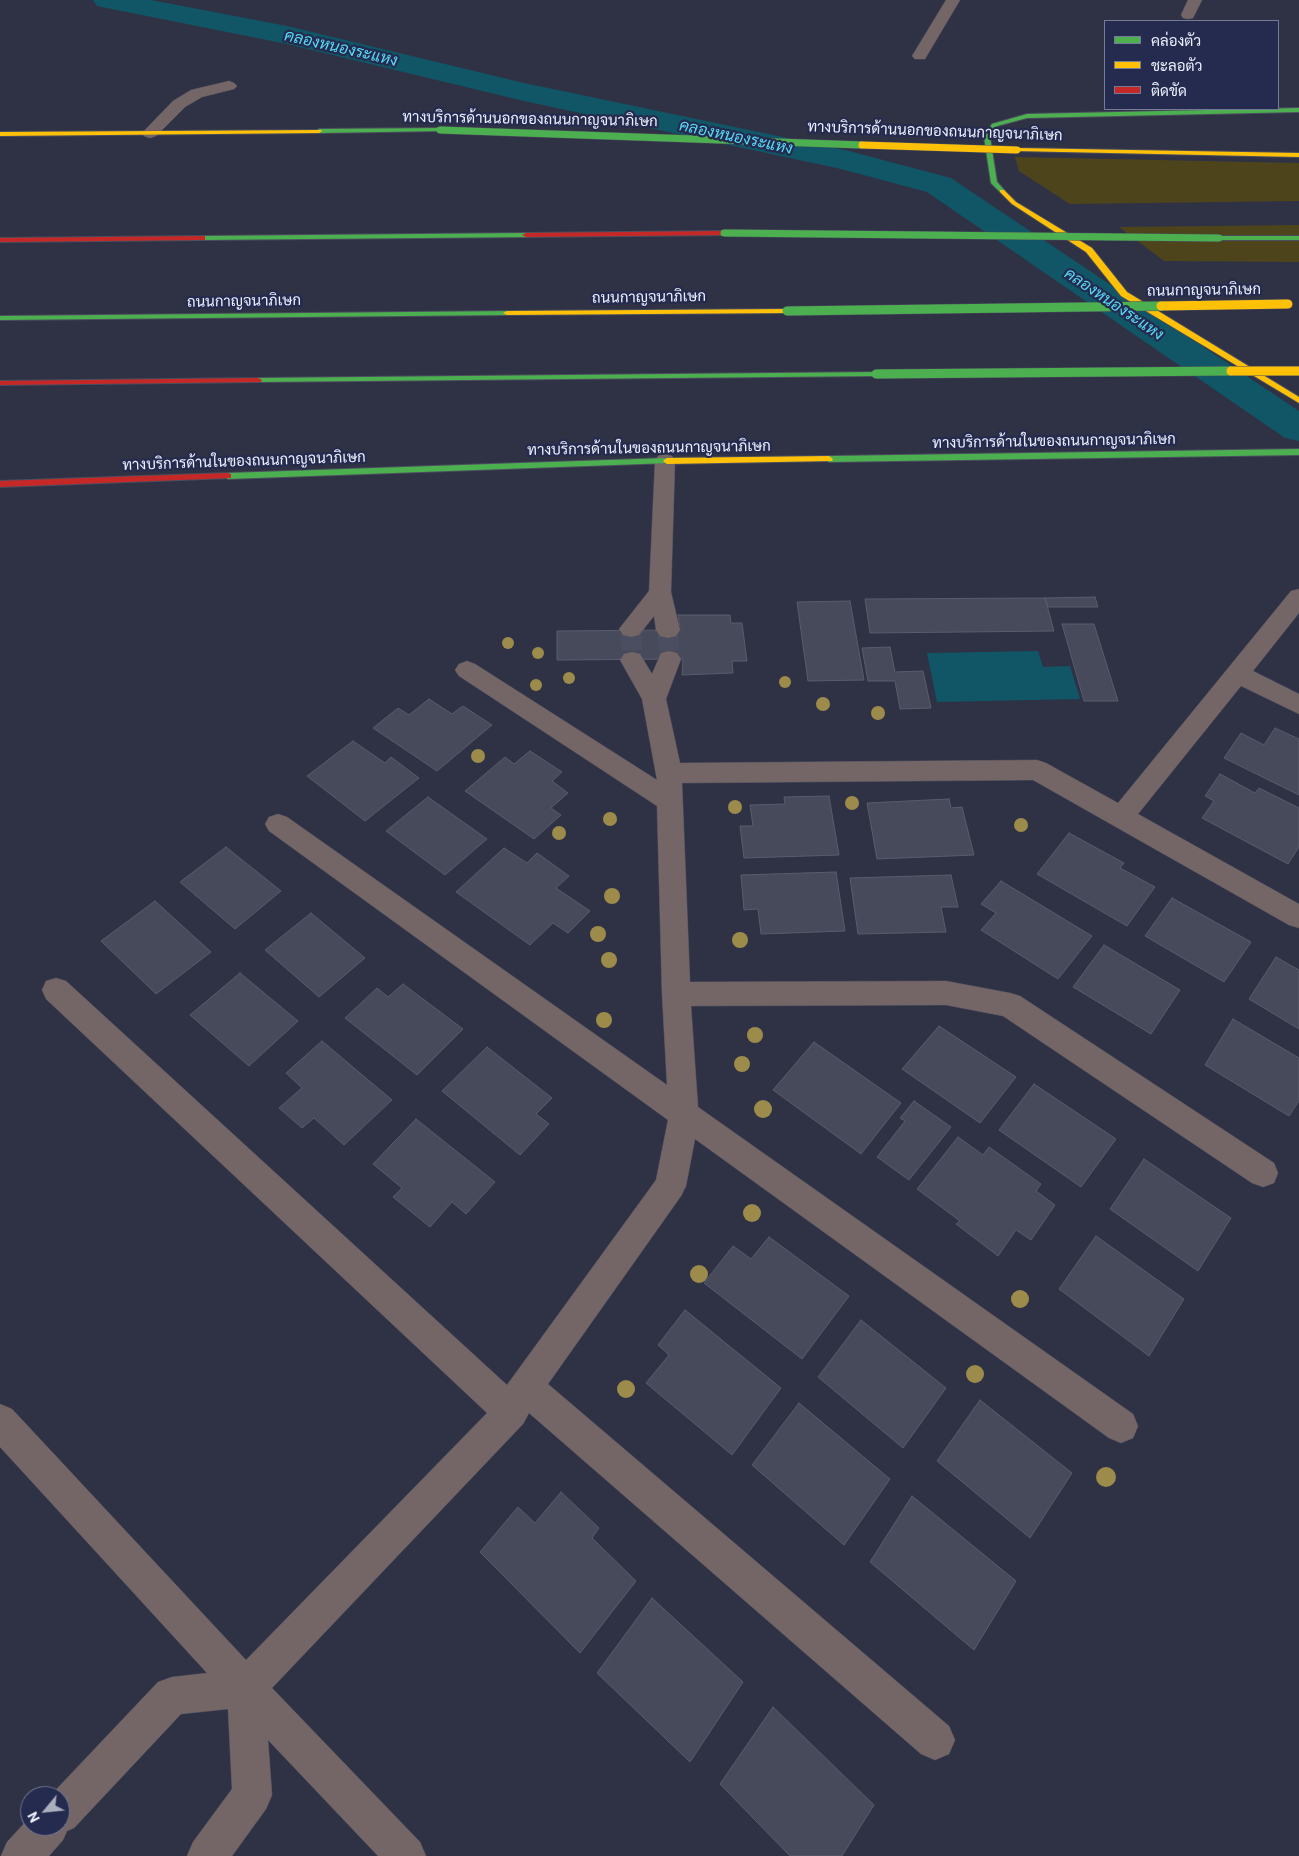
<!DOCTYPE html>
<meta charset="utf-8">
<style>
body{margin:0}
#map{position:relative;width:1299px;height:1856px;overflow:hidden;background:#2f3245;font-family:Georgia,Sarabun,serif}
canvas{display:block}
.legend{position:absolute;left:1104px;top:20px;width:175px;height:90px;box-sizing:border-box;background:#252b4f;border:1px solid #757a95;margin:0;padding:6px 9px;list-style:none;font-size:15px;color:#ecf0fe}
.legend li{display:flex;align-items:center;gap:10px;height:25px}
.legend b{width:25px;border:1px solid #757a95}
.north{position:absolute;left:20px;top:1786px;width:50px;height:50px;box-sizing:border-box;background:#252b4f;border:1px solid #757a95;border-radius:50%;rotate:242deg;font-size:14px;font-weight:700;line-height:20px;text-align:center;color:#ecf0fe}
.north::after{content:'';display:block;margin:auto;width:18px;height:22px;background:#aaaebd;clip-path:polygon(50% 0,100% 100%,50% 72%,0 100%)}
</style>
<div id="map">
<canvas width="1299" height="1856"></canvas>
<ul class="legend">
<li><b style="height:6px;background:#4caf50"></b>คล่องตัว</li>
<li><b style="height:6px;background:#ffc107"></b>ชะลอตัว</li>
<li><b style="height:6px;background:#c62828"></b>ติดขัด</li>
</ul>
<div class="north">N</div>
</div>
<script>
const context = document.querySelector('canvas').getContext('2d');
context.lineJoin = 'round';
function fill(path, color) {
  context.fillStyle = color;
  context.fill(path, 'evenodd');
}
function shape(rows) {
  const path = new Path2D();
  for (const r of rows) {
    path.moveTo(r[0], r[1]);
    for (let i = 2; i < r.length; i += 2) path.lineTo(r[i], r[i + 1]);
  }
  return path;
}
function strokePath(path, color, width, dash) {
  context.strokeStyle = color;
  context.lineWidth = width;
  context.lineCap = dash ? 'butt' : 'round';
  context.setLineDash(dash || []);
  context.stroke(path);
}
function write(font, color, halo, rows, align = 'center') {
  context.font = font + ' Georgia,Sarabun,serif';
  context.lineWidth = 4.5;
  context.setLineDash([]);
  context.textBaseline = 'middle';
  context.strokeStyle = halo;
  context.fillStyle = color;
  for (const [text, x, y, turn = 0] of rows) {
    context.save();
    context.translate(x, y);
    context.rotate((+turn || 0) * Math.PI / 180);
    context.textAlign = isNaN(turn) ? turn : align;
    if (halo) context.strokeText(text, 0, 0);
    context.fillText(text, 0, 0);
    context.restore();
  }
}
const green = shape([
 [1015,157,1299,163,1299,201,1070,204,1019,171],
 [1299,225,1299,262,1164,261,1119,227]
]);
const water = shape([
 [1038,651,1043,667,1070,666,1080,699,937,702,927,653]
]);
const canal = shape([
 [93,0,151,0,287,26,524,83,845,150,951,178,1299,411,1299,441,1285,438,927,192,841,169,524,101,287,44,97,6,93,0]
]);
const building = shape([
 [1095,597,1098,607,1048,607,1045,598,1095,597],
 [1045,598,1054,631,870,633,865,599,1045,598],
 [850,601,864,680,808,681,797,602,850,601],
 [678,615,730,615,731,623,742,623,747,661,732,661,733,673,682,675,683,659,557,660,557,631,668,630,680,628,678,615],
 [1062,624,1094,624,1118,701,1084,701,1062,624],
 [890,647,895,672,923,671,931,708,900,709,895,681,868,681,862,648,890,647],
 [429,699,452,714,463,706,492,725,437,771,373,728,398,708,409,715,429,699],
 [1275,728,1299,739,1299,795,1224,758,1241,733,1264,745,1275,728],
 [353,741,385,763,391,757,419,778,365,821,307,776,353,741],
 [530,751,562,772,552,781,568,793,551,808,561,815,534,839,465,791,505,757,514,764,530,751],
 [1220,774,1255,793,1259,788,1299,808,1299,847,1288,864,1202,818,1214,801,1205,796,1220,774],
 [829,796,839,855,744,858,740,826,753,826,750,805,785,804,784,797,829,796],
 [428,797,487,839,445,875,386,831,428,797],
 [949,799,951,808,962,807,974,855,877,859,867,803,949,799],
 [1069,833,1124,863,1120,868,1155,887,1127,926,1037,874,1069,833],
 [226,847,281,891,235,929,180,882,226,847],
 [504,848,527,863,537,853,569,876,556,888,590,911,568,933,553,923,530,945,456,892,504,848],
 [836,872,845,931,761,934,758,909,744,910,741,875,836,872],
 [951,875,958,907,941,907,946,932,858,934,850,878,951,875],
 [1001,881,1092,936,1058,979,981,930,996,913,981,904,1001,881],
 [1172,898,1251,942,1224,982,1145,936,1172,898],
 [155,901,211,952,156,994,101,941,155,901],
 [311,913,365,958,319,997,265,950,311,913],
 [1104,945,1180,990,1151,1034,1073,987,1104,945],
 [1276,957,1299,970,1299,1029,1249,999,1276,957],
 [240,973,298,1021,249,1066,190,1015,240,973],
 [403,984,463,1029,417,1075,345,1018,377,988,388,997,403,984],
 [1233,1019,1299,1058,1299,1101,1289,1116,1205,1065,1233,1019],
 [939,1026,1016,1077,980,1123,902,1069,939,1026],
 [322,1041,392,1100,344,1145,314,1118,302,1128,279,1108,302,1088,286,1073,322,1041],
 [814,1042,901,1103,861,1154,773,1090,814,1042],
 [487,1047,552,1098,536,1114,549,1124,520,1155,442,1091,487,1047],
 [1034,1084,1116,1139,1081,1187,999,1130,1034,1084],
 [914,1101,951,1127,909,1180,877,1157,905,1121,900,1118,914,1101],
 [416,1119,495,1182,466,1214,452,1202,430,1227,393,1197,402,1188,373,1164,416,1119],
 [958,1137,983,1155,989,1147,1041,1184,1036,1191,1055,1205,1031,1240,1016,1230,998,1256,956,1224,960,1221,917,1189,958,1137],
 [1144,1159,1231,1218,1198,1271,1110,1209,1144,1159],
 [1096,1236,1184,1299,1149,1356,1059,1289,1096,1236],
 [769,1237,849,1296,802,1359,704,1283,733,1246,751,1259,769,1237],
 [685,1310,781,1388,732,1455,646,1383,669,1355,658,1345,685,1310],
 [861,1320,946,1388,903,1448,818,1377,861,1320],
 [980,1400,1072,1473,1030,1538,937,1461,980,1400],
 [799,1403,890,1479,844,1545,752,1465,799,1403],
 [561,1492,599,1528,592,1538,636,1581,580,1653,480,1552,518,1507,535,1523,561,1492],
 [912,1496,1016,1581,974,1650,870,1562,912,1496],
 [652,1598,743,1682,690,1762,597,1673,652,1598],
 [773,1707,874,1805,842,1856,790,1856,720,1784,773,1707]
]);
const streetTunnel = shape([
 [631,629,632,660],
 [668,630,669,659]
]);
const street = shape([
 [946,0,960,0,925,59,915,59,912,56,946,0],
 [1188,0,1202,0,1193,18,1188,19,1183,18,1181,15,1188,0],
 [229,81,234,83,237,86,234,89,202,97,185,107,156,136,150,138,144,136,142,133,173,101,191,90,229,81],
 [665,454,672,456,675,461,671,592,680,630,676,636,668,638,660,636,656,630,654,616,639,635,631,637,623,635,619,629,649,591,655,461,658,456,665,454],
 [1299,589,1299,613,1253,671,1299,694,1299,714,1241,686,1138,814,1299,904,1299,928,1289,925,1033,780,682,783,690,982,946,981,1010,993,1020,996,1274,1163,1278,1173,1274,1183,1263,1187,1252,1183,1003,1016,946,1005,691,1006,698,1107,1133,1414,1138,1426,1133,1438,1121,1443,1109,1438,695,1139,686,1186,681,1196,548,1384,949,1726,955,1740,949,1754,935,1760,921,1754,529,1413,523,1424,272,1688,420,1842,426,1856,378,1856,268,1740,272,1795,266,1809,232,1856,187,1856,193,1842,232,1789,228,1709,181,1714,74,1828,67,1831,63,1840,49,1856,1,1856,7,1842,30,1817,30,1826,60,1826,60,1796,50,1796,158,1682,172,1677,207,1673,0,1447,0,1404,12,1409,246,1660,487,1413,46,999,42,990,46,981,56,978,66,981,507,1385,656,1180,668,1120,269,831,265,824,269,817,278,814,287,817,667,1085,662,994,657,806,459,676,455,670,459,664,467,661,475,664,657,780,642,699,620,660,624,654,632,652,640,654,652,674,661,653,669,651,677,653,681,659,666,699,680,763,1037,760,1046,763,1118,803,1291,591,1299,589]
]);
const fast = shape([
 [1299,108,1299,112,1027,118,997,126,990,137,997,182,1005,191,1000,192,991,183,984,137,992,124,1027,114,1299,108],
 [440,128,443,130,442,131,319,133,316,131,319,129,440,128],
 [526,233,529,233,529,237,202,240,198,238,202,236,526,233],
 [1216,236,1299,236,1299,240,1216,240,1216,236],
 [510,311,510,315,507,315,0,320,0,316,510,311],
 [876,372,880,374,879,376,258,382,254,380,258,378,876,372],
 [1299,449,1299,455,829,462,825,459,829,456,1299,449],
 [667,458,671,461,670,463,228,479,224,476,228,473,667,458]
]);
const slow = shape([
 [321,130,322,131,319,133,0,136,0,132,321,130],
 [1017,148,1299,153,1299,157,1015,151,1015,149,1017,148],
 [1000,190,1004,190,1016,202,1092,248,1127,292,1299,397,1299,403,1121,296,1086,252,1012,204,1000,192,1000,190],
 [787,309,790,309,790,313,507,315,503,313,507,311,787,309],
 [829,456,833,459,832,461,667,464,663,461,667,458,829,456]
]);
const jam = shape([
 [724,231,727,231,727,235,526,237,522,235,526,233,724,231],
 [205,236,205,240,202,240,0,242,0,238,205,236],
 [258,378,262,380,261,382,0,385,0,381,258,378],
 [228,473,231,474,231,478,0,487,0,481,228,473]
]);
const fastBridgeFar1 = shape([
 [440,130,862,145],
 [724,233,1219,238]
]);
const fastBridge = shape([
 [787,311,1161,306],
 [876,374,1231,371]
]);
const slowBridgeFar1 = shape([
 [862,145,1017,150]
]);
const slowBridge = shape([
 [1161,306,1288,304],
 [1231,371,1299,371]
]);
const trees = [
 [508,643,6],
 [538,653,6],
 [569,678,6],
 [785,682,6],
 [536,685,6],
 [823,704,7],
 [878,713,7],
 [478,756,7],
 [852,803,7],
 [735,807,7],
 [610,819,7],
 [1021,825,7],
 [559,833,7],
 [612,896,8],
 [598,934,8],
 [740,940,8],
 [609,960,8],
 [604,1020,8],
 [755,1035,8],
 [742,1064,8],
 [763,1109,9],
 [752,1213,9],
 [699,1274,9],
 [1020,1299,9],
 [975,1374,9],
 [626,1389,9],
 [1106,1477,10]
];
const farStreetnames = [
 ["ทางบริการด้านนอกของถนนกาญจนาภิเษก",530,119,1],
 ["ทางบริการด้านนอกของถนนกาญจนาภิเษก",935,131,2],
 ["ถนนกาญจนาภิเษก",1204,290,-1],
 ["ถนนกาญจนาภิเษก",649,297,-1],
 ["ถนนกาญจนาภิเษก",244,301,-1],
 ["ทางบริการด้านในของถนนกาญจนาภิเษก",1054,441,-1],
 ["ทางบริการด้านในของถนนกาญจนาภิเษก",649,448,-1],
 ["ทางบริการด้านในของถนนกาญจนาภิเษก",244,461,-2]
];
const farWaternames = [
 ["คลองหนองระแหง",341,48,13],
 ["คลองหนองระแหง",736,137,12],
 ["คลองหนองระแหง",1114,304,34]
];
fill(green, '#4e441c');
fill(water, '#105666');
fill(canal, '#105666');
fill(building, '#474a5a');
strokePath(building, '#595c6d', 1);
strokePath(streetTunnel, '#4b4e61', 21, [21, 11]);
strokePath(street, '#4b4e5d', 1);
strokePath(fast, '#4b4e5d', 2);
strokePath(slow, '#4b4e5d', 2);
strokePath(jam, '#4b4e5d', 2);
fill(street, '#746566');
fill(fast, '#4caf50');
fill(slow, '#ffc107');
fill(jam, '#c62828');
strokePath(fastBridgeFar1, '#4b4e5d', 8, []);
strokePath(fastBridge, '#4b4e5d', 10, []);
strokePath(slowBridgeFar1, '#4b4e5d', 8, []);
strokePath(slowBridge, '#4b4e5d', 10, []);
strokePath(fastBridgeFar1, '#4caf50', 7);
strokePath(fastBridge, '#4caf50', 9);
strokePath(slowBridgeFar1, '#ffc107', 7);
strokePath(slowBridge, '#ffc107', 9);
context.fillStyle = '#9c8b4b';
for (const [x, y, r] of trees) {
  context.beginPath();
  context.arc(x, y, r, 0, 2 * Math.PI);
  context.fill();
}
write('15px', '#ecf0fe', '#252b4f', farStreetnames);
write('italic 16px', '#55daf6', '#252b4f', farWaternames);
</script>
